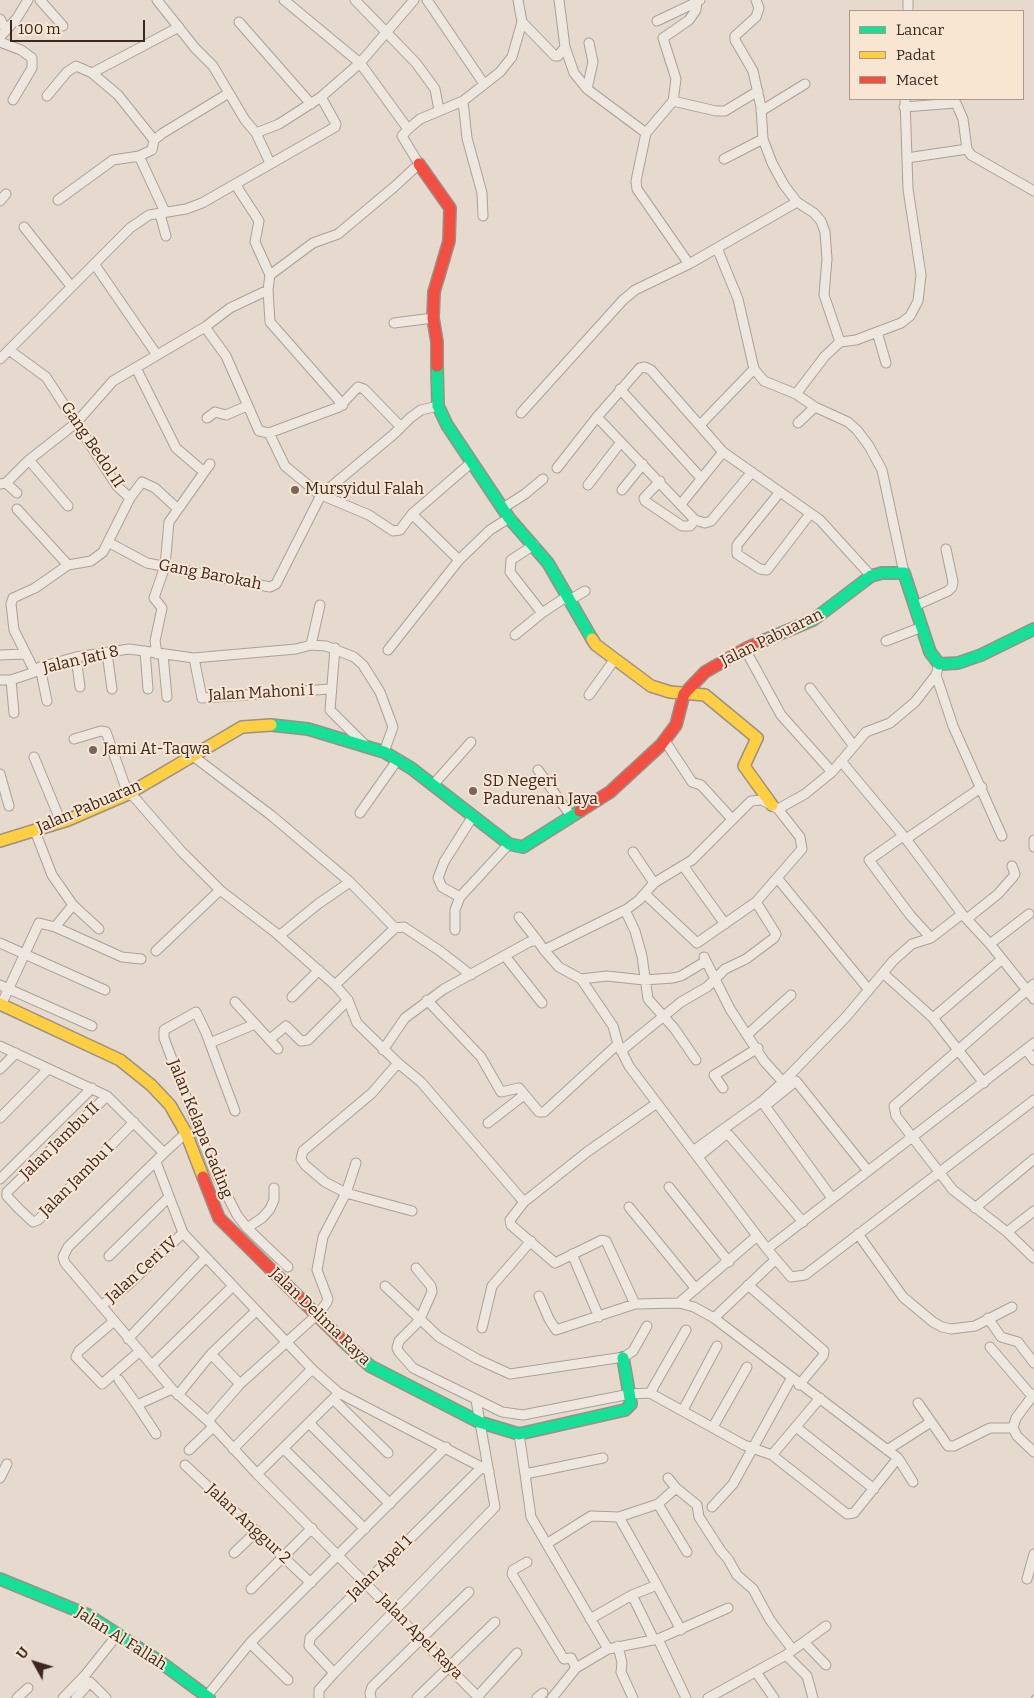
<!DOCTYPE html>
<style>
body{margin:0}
#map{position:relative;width:1034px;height:1698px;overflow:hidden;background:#e6dace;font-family:Bitter,serif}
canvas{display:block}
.legend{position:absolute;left:849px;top:10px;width:175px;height:90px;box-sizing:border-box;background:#f8e6d3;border:1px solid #ad998a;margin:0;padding:6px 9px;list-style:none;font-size:15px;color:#3c261d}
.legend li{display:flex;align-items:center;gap:10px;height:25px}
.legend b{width:25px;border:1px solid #ad998a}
.north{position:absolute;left:10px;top:1638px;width:50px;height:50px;-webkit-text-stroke:4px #f8e6d3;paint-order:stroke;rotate:309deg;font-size:14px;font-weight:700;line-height:20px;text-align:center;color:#3c261d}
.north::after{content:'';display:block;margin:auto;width:18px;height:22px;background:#3c261d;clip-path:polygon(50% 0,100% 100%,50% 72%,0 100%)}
.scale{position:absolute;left:10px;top:20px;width:135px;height:22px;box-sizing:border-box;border:2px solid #3c261d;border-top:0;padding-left:6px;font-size:15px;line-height:18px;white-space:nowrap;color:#3c261d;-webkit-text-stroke:4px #f8e6d3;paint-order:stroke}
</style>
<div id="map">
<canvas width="1034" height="1698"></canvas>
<ul class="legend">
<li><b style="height:6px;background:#16e098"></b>Lancar</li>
<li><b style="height:6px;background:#ffcf43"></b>Padat</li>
<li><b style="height:6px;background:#f24e42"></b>Macet</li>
</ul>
<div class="north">U</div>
<div class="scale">100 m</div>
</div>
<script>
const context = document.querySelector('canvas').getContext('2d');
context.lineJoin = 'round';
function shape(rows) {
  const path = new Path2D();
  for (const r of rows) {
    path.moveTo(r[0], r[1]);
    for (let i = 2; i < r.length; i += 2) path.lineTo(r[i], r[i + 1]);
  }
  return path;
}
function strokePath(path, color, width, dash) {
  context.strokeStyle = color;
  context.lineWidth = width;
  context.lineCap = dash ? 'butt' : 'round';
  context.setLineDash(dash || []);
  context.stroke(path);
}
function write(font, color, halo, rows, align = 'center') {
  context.font = font + ' Bitter,serif';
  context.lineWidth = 4;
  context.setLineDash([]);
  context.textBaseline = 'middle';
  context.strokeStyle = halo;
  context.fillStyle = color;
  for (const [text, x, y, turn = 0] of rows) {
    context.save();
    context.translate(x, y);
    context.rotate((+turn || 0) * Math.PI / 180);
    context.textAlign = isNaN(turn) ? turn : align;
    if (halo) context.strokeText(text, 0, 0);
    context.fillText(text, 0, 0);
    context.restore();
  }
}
const street = shape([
 [40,0,63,26],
 [157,0,195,48,213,66,245,120,256,133,270,163],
 [284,0,360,63,408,129],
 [355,0,416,63,435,89,439,110],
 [427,0,484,84],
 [559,0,565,47,574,73,587,89,646,133],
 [756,0,759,8,756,17,735,36,735,40,753,71,761,107,763,139,772,163,784,185,797,202,814,213,821,221,825,232,827,259,824,295,840,342,825,356,796,394,815,407,848,422,857,430,869,446,882,470,904,573],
 [908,0,908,11],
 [0,19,6,30],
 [657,21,697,2],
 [239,22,311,104],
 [522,22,555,56,558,56,565,47],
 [0,37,17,18,28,0],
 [0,42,21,50,32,58,32,68,13,100],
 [92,73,179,27],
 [587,89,593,62,589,43],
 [47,96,67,72,76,66,92,73,118,95,154,140],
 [463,101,467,138,482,193,483,216],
 [673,101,716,111,725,111,758,91],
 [904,107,956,103,963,119,967,149,971,155,1034,191],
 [761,111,805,84],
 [256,133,279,124,321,97,360,63,414,0],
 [907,158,967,149],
 [724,159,763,139],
 [235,184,259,221,255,242,270,275],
 [58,200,113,160,139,156],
 [0,201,6,194],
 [165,212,139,156,152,150,154,140,163,133,229,93],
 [160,214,166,236],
 [24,227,71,286],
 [717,248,738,299,754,369,764,381,796,394],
 [689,264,637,189,636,181,646,133,673,101,676,79,663,38,689,20,696,10,697,2,700,0],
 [95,265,157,355],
 [268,290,270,322,343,405],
 [394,323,433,318],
 [205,327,226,356,259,431,269,433,339,407,358,387,364,389,401,427],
 [877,332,886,363],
 [840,342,856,340,901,323,910,316,918,301,921,275,908,189,905,99],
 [9,350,46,377,117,486,130,498],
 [0,359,130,228,149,215,186,209,202,203,335,127,336,124,321,97],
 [136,368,176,448,204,472],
 [620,389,701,478],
 [521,413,623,300,635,290,689,264,797,202],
 [207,418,215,412,226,415,247,406],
 [798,423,815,407],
 [700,425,754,369],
 [269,433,285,466,319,494,369,515,393,531,400,530,412,514,472,462],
 [723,452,820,520,871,576],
 [29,460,68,506],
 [557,468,597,417],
 [660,481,644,498,645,501,682,526,690,526,695,520],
 [6,483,17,493],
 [0,484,6,483,29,460,76,423,113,381,205,327,230,308,268,290,270,275,313,243,338,234,394,187,419,164,402,136,408,129,420,119,463,101,500,72,512,57,522,22,518,0],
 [588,485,621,442],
 [622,490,643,464],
 [780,492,737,545,737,554,760,569,767,570,810,514],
 [681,504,723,452,651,370,645,367,640,368,597,417,695,520,705,523,711,521,752,472],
 [503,508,525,494,543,479],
 [17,509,68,565],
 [412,514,459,560],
 [108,542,147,563,270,587,276,584,321,495,394,434,410,418,421,410,438,406],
 [534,545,511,560,510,572,542,613,566,597],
 [568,601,585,591],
 [915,606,948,591,952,587,953,582,946,549],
 [515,635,542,613],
 [886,641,922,627],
 [311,645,320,605],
 [335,648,330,710,365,745],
 [745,649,781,715,832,772],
 [388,650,459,560,490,530,509,518],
 [145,651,148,689],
 [107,653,112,689],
 [157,654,155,641,162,608,154,598,165,566,169,522,210,464],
 [0,655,25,654],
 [163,655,167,697],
 [76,657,80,687],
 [194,658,202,698,330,689],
 [40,667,47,701],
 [35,672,14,630,11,604,13,598,35,588,68,565,91,561,103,552,130,498,142,482,155,488,178,509],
 [936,675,953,726,1002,836],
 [0,680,11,680,32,673,40,667,76,657,129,649,194,658,296,649,311,645,326,646,354,657,363,665,380,692,393,727,384,752],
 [11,680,14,713],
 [810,688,853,745],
 [589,695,615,659],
 [74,739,101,731,106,732,128,794,134,797,182,852,220,890,276,933,335,985,348,1000,357,1023,398,1063,421,1082,524,1202],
 [665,741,692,782,701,785,732,819],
 [193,756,272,816,350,882,395,928],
 [34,757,61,822],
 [841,761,906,839,962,914,990,944,1034,999],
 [538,770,571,816],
 [0,774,9,806],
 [433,785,471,742],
 [360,813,398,759],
 [35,831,52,875,73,905],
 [903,836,869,860,910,915,931,938],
 [906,839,982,787],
 [1034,840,1034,847],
 [633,852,654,883],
 [684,867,725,924],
 [778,879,869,990],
 [645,894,697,943,756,902,802,849,800,837,778,809],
 [460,897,442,887,438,878,444,862,473,816],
 [625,910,635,931,642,956,648,999,674,1028,696,1060],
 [519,917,537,940],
 [968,918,998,894,1013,877,1015,874,1012,866],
 [55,927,73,905,99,929],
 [455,930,455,910,460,897,509,844],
 [279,936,318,904,350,882],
 [0,943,105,990],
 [990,944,1029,914],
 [544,950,559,967,581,979,613,1026,618,1044,629,1066,767,1249,791,1277,805,1275,1034,1100],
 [156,951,220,890],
 [505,956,542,1003],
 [704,957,730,1009,764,1061,783,1082],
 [884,974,933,1018,984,1083],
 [581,979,607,976,644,980,673,978,681,976,706,961],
 [1034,984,894,1106,896,1116,953,1190,1007,1232,1034,1258],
 [0,985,92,1026],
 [335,985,395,928,404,927,440,951,471,975],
 [292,997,319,970],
 [427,1000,481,1057,501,1092,519,1088,539,1112,544,1112,618,1044],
 [235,1002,278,1049],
 [2,1003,39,923,55,927,122,957,141,959],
 [933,1018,1001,960],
 [748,1034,791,995],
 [270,1039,286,1026,301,1041,308,1040,348,1000],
 [210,1043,255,1024],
 [0,1046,107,1096,164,1153],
 [1026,1049,1034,1060],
 [383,1050,405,1018,444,989,529,942,537,940,544,950,627,909,639,900,654,883,692,860,751,801,762,800,778,809,805,794,832,772,866,732,890,723,915,702,936,675,939,664],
 [621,1051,681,1002,707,987,725,969,746,959,774,938,776,934,756,902],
 [398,1063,372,1093,303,1151,301,1159,305,1165,325,1182,346,1193,412,1211],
 [0,1069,16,1053],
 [723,1088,714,1075,716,1074,758,1048],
 [107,1096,7,1192,7,1196,19,1209,33,1222,38,1220,134,1122],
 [235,1111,206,1033,196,1012,164,1030,164,1038,213,1168,237,1215,247,1228,288,1267],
 [0,1118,48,1069],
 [488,1123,524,1095],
 [186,1133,164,1153,68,1247,63,1257,65,1263,172,1389,208,1421,257,1474,479,1698],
 [693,1151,761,1102,783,1082,846,1017,893,961,912,944,931,938,962,914],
 [698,1157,725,1135,729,1135,803,1222],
 [156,1162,183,1233,312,1369,339,1393,489,1471],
 [0,1179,92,1088],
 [669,1187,729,1262],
 [832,1198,765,1106,796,1081,868,1171],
 [629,1207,696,1289],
 [975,1208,1034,1159],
 [247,1228,262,1218,270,1209,274,1200,274,1188],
 [1007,1232,1034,1211],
 [858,1234,903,1297,933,1322,942,1327,951,1329,975,1326,1012,1307],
 [767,1249,1034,1043],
 [572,1254,599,1317],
 [109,1256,168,1198],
 [416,1268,431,1286,432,1292,419,1321,399,1341,397,1348,399,1352,413,1368,502,1412,523,1415,630,1394,650,1393,744,1445,772,1455,847,1514,854,1513,898,1458],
 [748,1285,824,1351,823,1356,799,1385],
 [385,1286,439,1337,477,1359,510,1374,624,1357,633,1351,647,1326],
 [539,1296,549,1319,556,1330,635,1304,679,1303,694,1307,714,1318,898,1458,913,1482],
 [679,1303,757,1236],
 [635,1304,606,1241,602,1240,555,1263,511,1225,510,1220,524,1202,587,1152,657,1103],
 [101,1306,127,1286,183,1233],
 [714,1318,776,1259],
 [988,1318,1001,1337,1018,1342,1034,1363],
 [114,1321,79,1351,76,1357,102,1384,140,1351],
 [482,1328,492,1286,531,1241],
 [128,1339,205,1258],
 [990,1347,1032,1396],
 [211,1354,240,1384],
 [156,1361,233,1286],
 [119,1380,137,1405,172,1389],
 [650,1393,686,1330],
 [1034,1394,1016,1418,1013,1428,1017,1436,1034,1452],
 [178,1395,211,1354,256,1311],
 [333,1399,388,1453],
 [918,1403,948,1446,954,1446,990,1428,1013,1428],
 [137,1405,156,1434],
 [683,1410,717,1346],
 [208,1421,240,1384,319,1313,327,1302,328,1299,317,1270,323,1237,346,1193,356,1163],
 [309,1423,390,1504],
 [713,1427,747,1367],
 [796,1427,874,1489],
 [519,1434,525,1474,603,1458],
 [283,1448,365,1529],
 [233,1449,312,1369],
 [189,1450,213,1427],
 [887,1450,931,1422],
 [772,1455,820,1398],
 [185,1465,311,1583],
 [257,1474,339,1393],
 [525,1474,531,1517,608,1649],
 [0,1478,7,1464],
 [676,1488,697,1505,699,1517,721,1551,728,1559,737,1575,753,1589,770,1620,793,1650],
 [658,1504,687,1552],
 [712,1507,733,1484,791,1379],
 [548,1543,591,1516,619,1517,658,1504,676,1488,668,1478],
 [234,1553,257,1531],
 [527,1562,513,1570,512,1574,564,1659,571,1658,576,1668],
 [1027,1579,1034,1554],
 [657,1585,681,1630],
 [251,1589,312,1528],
 [632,1595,654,1640],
 [590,1619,632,1595,657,1585,619,1517],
 [658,1639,686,1698],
 [804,1642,826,1665],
 [250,1643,288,1680],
 [618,1646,622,1663,621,1672,633,1698],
 [786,1655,807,1676,813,1698],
 [756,1672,774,1698],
 [334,1673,309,1646,310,1638,482,1467],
 [207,1696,250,1643,446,1447],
 [478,1696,517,1653],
 [17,1698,28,1688],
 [63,1698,86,1674,118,1634],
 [76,1698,90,1682,106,1698],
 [319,1698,319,1690,334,1673,495,1507,476,1400],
 [371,1698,370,1693,372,1687,469,1592],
 [417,1698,495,1622],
 [537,1698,543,1693],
 [552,1698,576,1668,608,1649,658,1639,728,1608],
 [708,1698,786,1655,826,1626]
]);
const fast = shape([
 [437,366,438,406,447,425,509,518,548,563,592,639],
 [765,640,813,620,871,576,882,573,904,573,930,652,939,664,958,663,981,655,1034,629],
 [271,725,308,729,384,752,411,768,509,844,523,847,580,811],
 [342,1340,370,1366,479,1422,519,1434,625,1410,631,1404,623,1358],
 [0,1579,88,1615,159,1661,209,1698]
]);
const slow = shape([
 [592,639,596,645,651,686,670,692,705,695,757,738,744,766,772,805],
 [0,841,68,820,128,794,242,727,271,725],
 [0,1004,120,1060,151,1085,170,1105,186,1133,203,1177]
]);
const jam = shape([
 [419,164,450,208,449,241,434,292,433,318,437,342,437,366],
 [580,811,610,792,661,745,676,725,684,694,705,672,745,649,765,640],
 [203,1177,219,1218,342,1340]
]);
const rail = shape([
 [1033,1698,1034,1697]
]);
const markers = [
 [295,490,5,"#78655b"],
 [93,750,5,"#78655b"],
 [473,791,5,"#78655b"]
];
const streetNames = [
 ["Gang Bedol II",92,445,56],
 ["Gang Barokah",210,575,11],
 ["Jalan Pabuaran",772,638,-26],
 ["Jalan Jati 8",81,660,-13],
 ["Jalan Mahoni I",261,693,-3],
 ["Jalan Pabuaran",89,807,-23],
 ["Jalan Kelapa Gading",200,1129,68],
 ["Jalan Jambu II",60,1141,-44],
 ["Jalan Jambu I",77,1180,-45],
 ["Jalan Ceri IV",142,1270,-42],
 ["Jalan Delima Raya",320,1317,44],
 ["Jalan Anggur 2",248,1524,43],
 ["Jalan Apel 1",380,1568,-45],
 ["Jalan Apel Raya",420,1637,45],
 ["Jalan Al Fallah",121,1639,32]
];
const poiNames = [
 ["Mursyidul Falah",305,490],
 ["Jami At-Taqwa",103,750],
 ["SD Negeri",483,782],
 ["Padurenan Jaya",483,800]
];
strokePath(street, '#aca096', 11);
strokePath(fast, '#9b8f86', 14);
strokePath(slow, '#9b8f86', 14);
strokePath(jam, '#9b8f86', 14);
strokePath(street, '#eee7e0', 9);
strokePath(fast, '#16e098', 11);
strokePath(slow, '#ffcf43', 11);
strokePath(jam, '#f24e42', 11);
strokePath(rail, '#aea6a0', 4.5);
strokePath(rail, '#f8e6d3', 2.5, [8]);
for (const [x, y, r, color] of markers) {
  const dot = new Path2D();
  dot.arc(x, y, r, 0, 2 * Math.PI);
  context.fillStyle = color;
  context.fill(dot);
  strokePath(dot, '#f8e6d3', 2);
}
write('16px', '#3c261d', '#f8e6d3', streetNames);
write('16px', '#3c261d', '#f8e6d3', poiNames, 'left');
</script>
